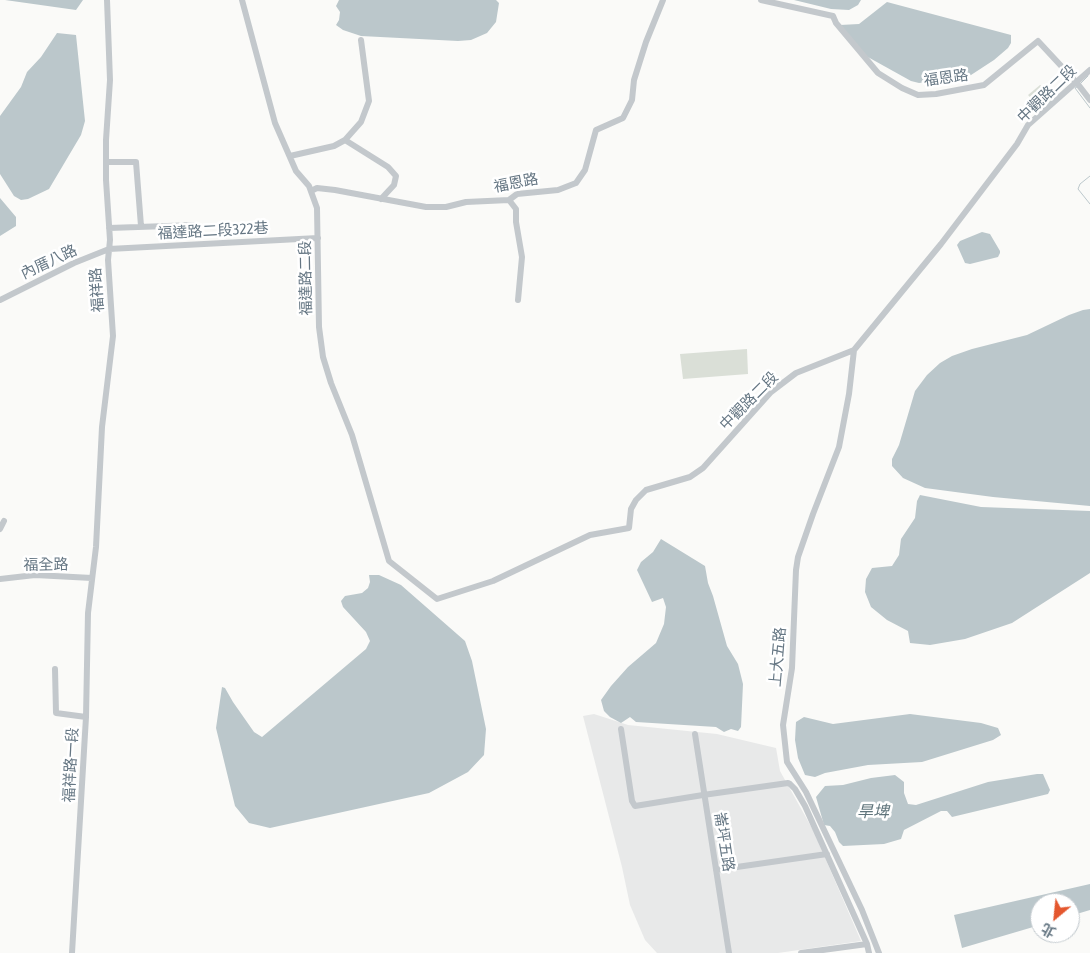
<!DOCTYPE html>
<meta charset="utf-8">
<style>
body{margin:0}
#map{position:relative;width:1090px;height:953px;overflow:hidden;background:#fafaf8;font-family:"Asap Condensed","Noto Sans TC",sans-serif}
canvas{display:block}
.north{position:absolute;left:1030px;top:893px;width:50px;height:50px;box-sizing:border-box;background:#fff;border:1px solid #c1c8cd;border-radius:50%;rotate:208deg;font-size:14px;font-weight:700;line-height:20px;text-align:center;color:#657683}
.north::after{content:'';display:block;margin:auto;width:18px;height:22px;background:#e4572e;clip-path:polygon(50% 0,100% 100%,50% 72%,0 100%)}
</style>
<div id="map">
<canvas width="1090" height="953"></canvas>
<div class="north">北</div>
</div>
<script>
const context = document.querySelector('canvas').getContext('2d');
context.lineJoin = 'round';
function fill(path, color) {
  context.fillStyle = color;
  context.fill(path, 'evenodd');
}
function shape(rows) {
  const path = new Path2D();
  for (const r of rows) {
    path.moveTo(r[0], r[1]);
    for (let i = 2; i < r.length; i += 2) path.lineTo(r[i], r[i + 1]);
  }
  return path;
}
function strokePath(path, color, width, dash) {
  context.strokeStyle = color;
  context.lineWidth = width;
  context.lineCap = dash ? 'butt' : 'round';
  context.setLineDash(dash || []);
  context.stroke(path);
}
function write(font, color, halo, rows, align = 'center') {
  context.font = font + ' "Asap Condensed","Noto Sans TC",sans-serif';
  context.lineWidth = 5;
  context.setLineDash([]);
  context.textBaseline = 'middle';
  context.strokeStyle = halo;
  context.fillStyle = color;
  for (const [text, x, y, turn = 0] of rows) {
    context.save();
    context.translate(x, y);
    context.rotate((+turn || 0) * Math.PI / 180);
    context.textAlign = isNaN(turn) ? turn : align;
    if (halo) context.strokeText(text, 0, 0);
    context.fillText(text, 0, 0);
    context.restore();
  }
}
const built = shape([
 [594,714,628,725,717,734,776,748,780,771,813,830,861,941,778,953,657,953,645,940,630,905,622,867,583,716]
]);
const green = shape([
 [1040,85,1046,87,1054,98,1042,110,1028,95],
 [747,349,748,374,683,379,680,354]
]);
const water = shape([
 [5,0,83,0,76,10],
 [339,0,496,0,499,3,496,22,487,33,471,40,458,41,361,36,343,30,336,25,339,20,340,12,336,6],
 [794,0,861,0,858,5,849,10,831,9],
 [887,2,1011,35,1011,43,1008,48,994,60,971,75,961,78,919,83,911,81,866,56,840,25,859,24],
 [57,33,76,35,85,121,81,135,49,189,28,199,21,200,14,196,0,174,0,116,21,87,27,72,41,57],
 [0,198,16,217,16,226,0,236],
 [982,232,990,234,1000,251,1000,253,998,257,970,264,965,263,957,245,960,241],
 [1090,309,1090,506,993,497,925,488,903,478,892,466,892,459,899,445,915,391,927,375,940,363,952,356,972,349,1027,335,1069,315,1083,310],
 [920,495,981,507,1090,511,1090,573,1012,623,965,639,930,645,910,643,908,631,887,620,871,607,865,592,866,579,872,568,892,566,899,555,901,539,915,518,917,501],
 [661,539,705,566,708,583,713,596,727,646,738,664,743,684,741,727,738,731,731,729,724,732,716,727,636,722,630,717,621,723,610,717,604,711,601,700,611,686,628,667,656,643,664,624,666,607,663,598,652,602,637,570,641,562,653,552],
 [369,575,379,575,401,585,465,641,472,661,486,729,484,755,468,772,429,793,270,828,249,823,235,806,216,728,222,687,225,688,233,702,254,732,262,737,366,649,370,641,366,632,343,607,341,601,345,596,362,593,368,588,370,582],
 [910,714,981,723,998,728,1001,735,993,740,922,762,868,765,825,773,815,777,805,775,798,758,795,740,796,722,804,717,833,724],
 [1037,774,1043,774,1050,790,1048,794,952,817,947,811,941,811,904,830,901,839,884,844,843,846,839,842,835,832,830,826,824,825,816,797,825,786,843,785,871,778,895,775,904,782,904,793,908,804,916,805,988,782],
 [1090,884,1090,910,1070,916,1070,903,1040,903,1040,925,962,948,954,915]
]);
const stream = shape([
 [1080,84,1088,76],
 [1077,87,1075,88,1090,108],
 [1090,176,1080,184,1078,189,1090,204]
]);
const minor = shape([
 [242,0,275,123,296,171,309,186,317,208,319,327,323,357,331,383,352,435,389,561,437,599,493,581,590,535,629,528,631,509,636,500,646,490,690,477,703,468,771,392,796,373,854,350,941,244,1017,144,1028,125,1090,70],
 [761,0,833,16,836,23,878,73,902,88,918,95,936,94,984,85,1038,41,1077,83,1090,100],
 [345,140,388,167,396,176,394,185,381,199],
 [290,156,334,146,345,140,361,122,369,101,361,40],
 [107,162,136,162,141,226],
 [311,191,317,188,335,190,426,207,446,207,466,202,509,200,517,194,558,190,576,183,585,170,596,130,623,118,632,100,634,80,646,42,663,0],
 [509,200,516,209,516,222,522,257,518,300],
 [109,228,196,225],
 [0,300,74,263,109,249,318,238],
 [854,350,849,394,839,447,813,514,798,557,796,570,792,668,783,725,787,762,806,792,862,910,879,953],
 [0,529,4,521],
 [0,579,35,575,92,578],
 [55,669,56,713,86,717],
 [621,729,632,801,635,806,703,795,788,783,790,784,795,789,805,806,867,944,869,953],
 [695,734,729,953],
 [716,870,827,854],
 [72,953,86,717,88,613,96,547,102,427,113,336,108,260,110,240,106,180,106,140,110,80,107,0],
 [801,953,867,944]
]);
const streetNames = [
 ["福恩路",946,78,-8],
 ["中觀路二段",1047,94,-44],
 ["福恩路",516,183,-11],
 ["福達路二段322巷",213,231,-3],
 ["內厝八路",49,262,-25],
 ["福達路二段",306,278,-91],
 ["福祥路",97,290,-94],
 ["中觀路二段",749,401,-45],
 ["福全路",46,565,-1],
 ["上大五路",778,657,-85],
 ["福祥路一段",71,765,-87],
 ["崙坪五路",724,842,81]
];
const waterNames = [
 ["旱埤",873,812]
];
fill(built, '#e8e9e9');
fill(green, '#dadfd7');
fill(water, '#bbc7cb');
strokePath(stream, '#bbc7cb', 1);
strokePath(minor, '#c3c8cc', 6);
write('15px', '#657683', '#fff', streetNames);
write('italic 16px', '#60757c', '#fff', waterNames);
</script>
